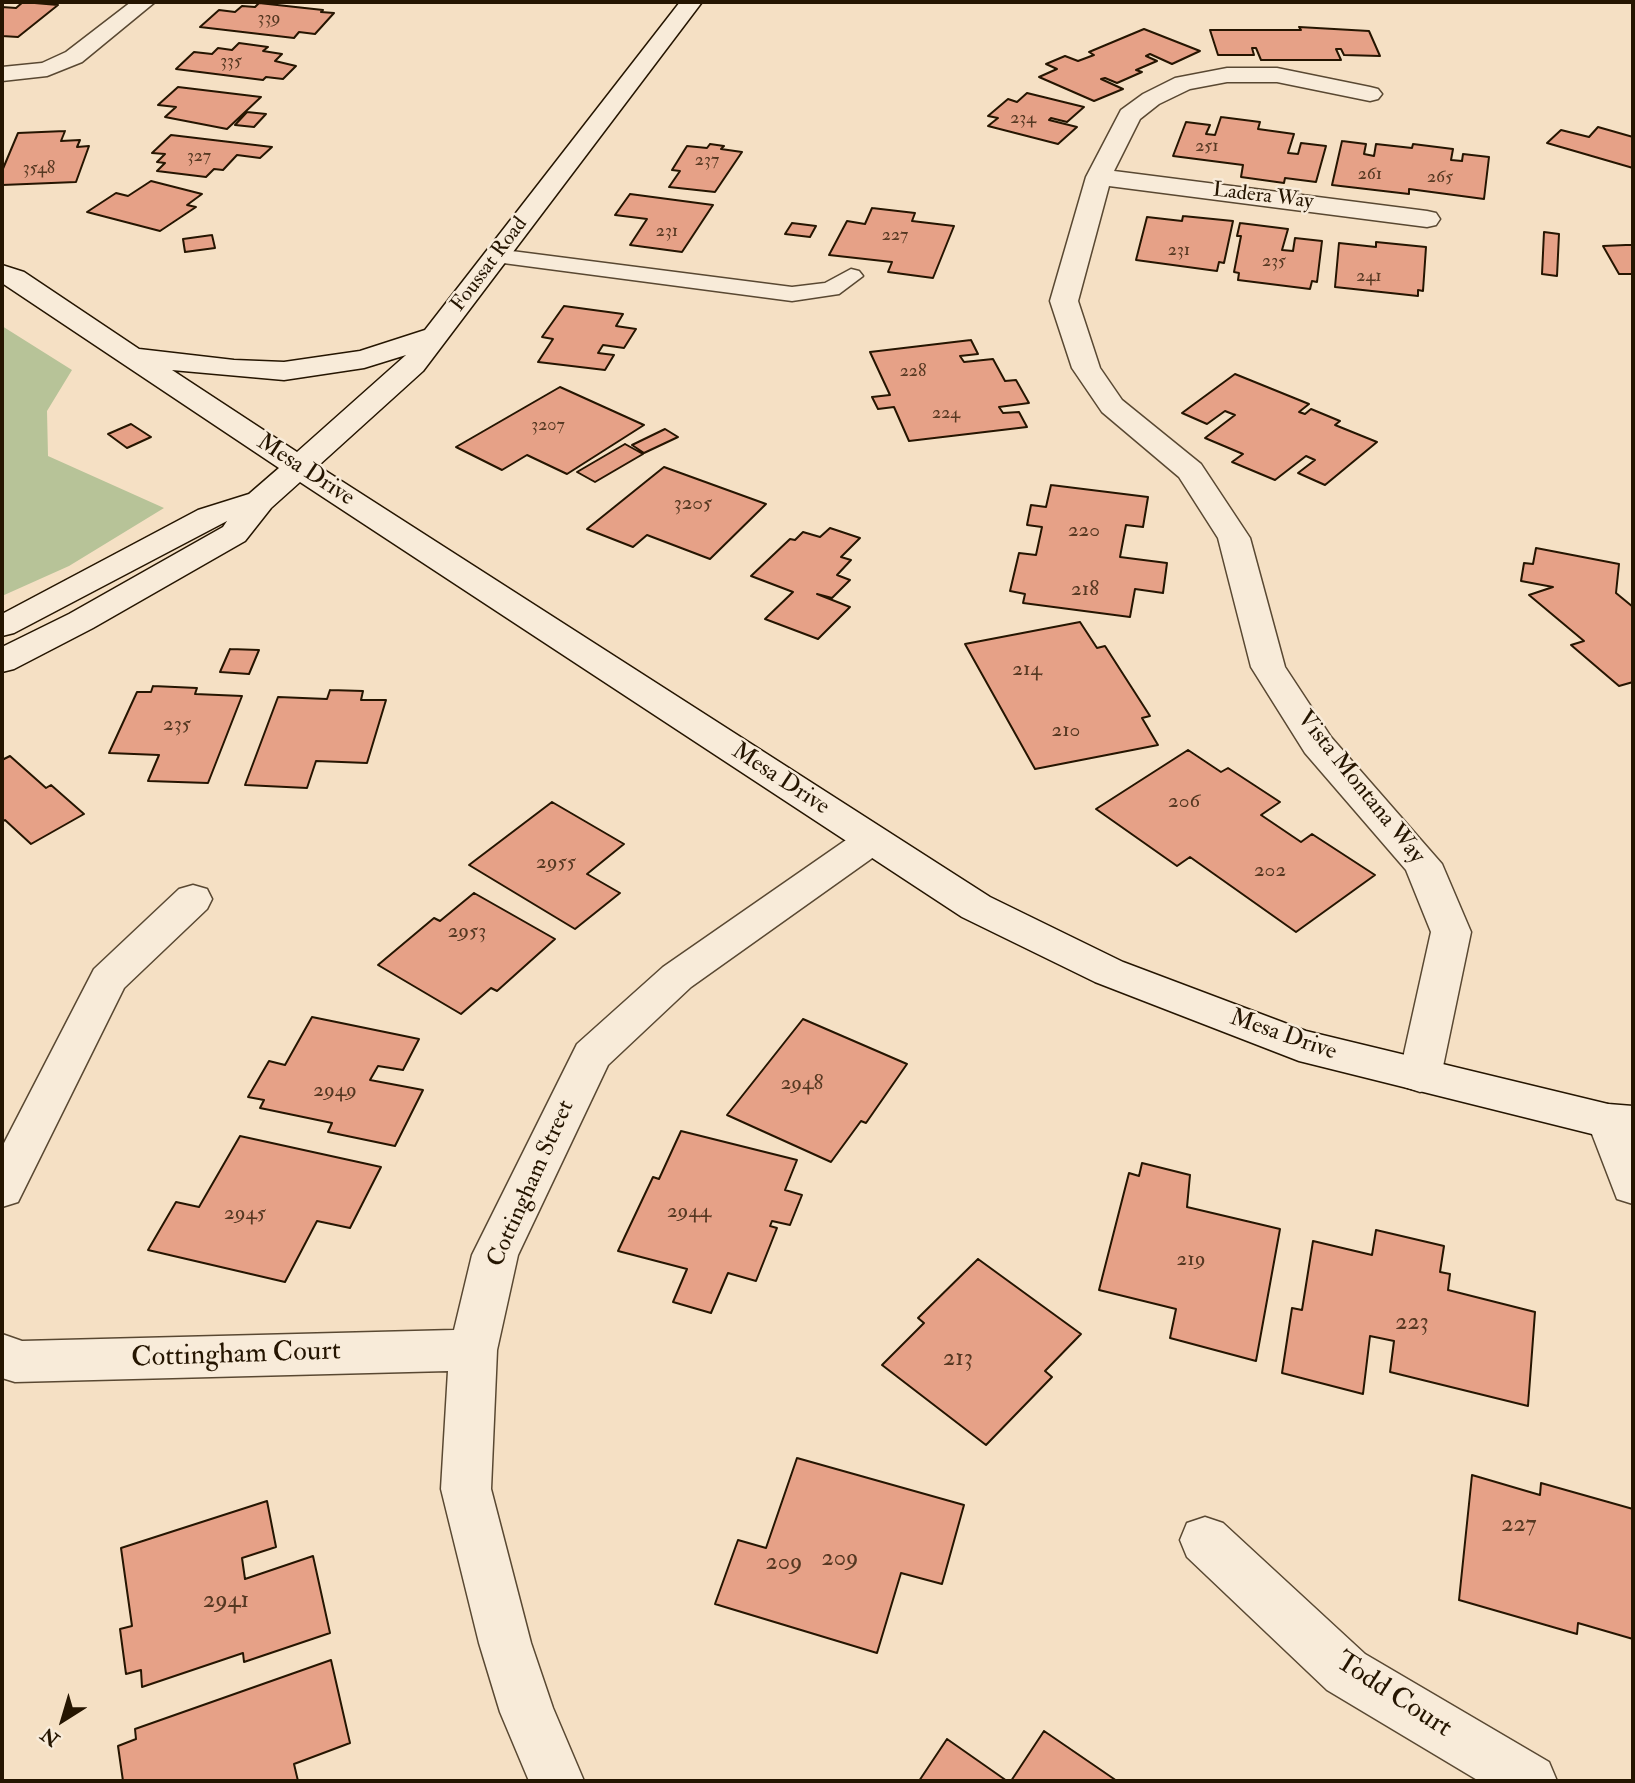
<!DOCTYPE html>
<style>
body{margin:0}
#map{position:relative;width:1635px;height:1783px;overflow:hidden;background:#f5e0c4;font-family:"IM FELL Double Pica",serif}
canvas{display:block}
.frame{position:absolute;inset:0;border:4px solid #251501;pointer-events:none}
.north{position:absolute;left:28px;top:1685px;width:70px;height:70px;-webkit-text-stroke:5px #f8ebd9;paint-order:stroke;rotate:217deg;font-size:19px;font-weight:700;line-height:28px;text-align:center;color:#251501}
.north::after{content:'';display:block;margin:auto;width:24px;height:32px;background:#251501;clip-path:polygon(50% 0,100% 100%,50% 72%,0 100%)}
</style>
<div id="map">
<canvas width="1635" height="1783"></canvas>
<div class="frame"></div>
<div class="north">N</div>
</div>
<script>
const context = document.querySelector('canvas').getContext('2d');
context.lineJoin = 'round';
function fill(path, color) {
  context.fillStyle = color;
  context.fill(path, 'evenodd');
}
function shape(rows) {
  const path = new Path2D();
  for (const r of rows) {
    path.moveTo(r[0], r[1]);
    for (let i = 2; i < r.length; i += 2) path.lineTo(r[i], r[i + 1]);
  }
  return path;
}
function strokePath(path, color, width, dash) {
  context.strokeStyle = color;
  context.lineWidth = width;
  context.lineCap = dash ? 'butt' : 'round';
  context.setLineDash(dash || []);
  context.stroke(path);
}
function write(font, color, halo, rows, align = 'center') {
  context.font = font + ' "IM FELL Double Pica",serif';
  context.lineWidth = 5;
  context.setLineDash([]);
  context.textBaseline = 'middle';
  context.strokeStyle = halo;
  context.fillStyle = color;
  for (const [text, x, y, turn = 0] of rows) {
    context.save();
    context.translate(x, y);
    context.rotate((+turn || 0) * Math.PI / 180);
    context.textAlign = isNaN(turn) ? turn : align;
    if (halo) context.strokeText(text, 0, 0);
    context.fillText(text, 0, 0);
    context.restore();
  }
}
const green = shape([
 [2,326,72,370,47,411,48,456,164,508,69,566,2,596]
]);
const building = shape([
 [23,2,58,5,18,37,2,36,2,7,16,8,23,2],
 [259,3,323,10,321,12,334,13,315,34,299,32,294,38,200,27,219,10,235,12,242,6,255,7,259,3],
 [1299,27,1369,31,1380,56,1344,55,1341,49,1336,49,1341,60,1261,60,1256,48,1252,48,1254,55,1218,55,1210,30,1301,30,1299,27],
 [1144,29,1200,51,1172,64,1150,54,1146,56,1157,61,1136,70,1142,72,1117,83,1105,78,1101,79,1123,89,1094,101,1039,77,1057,69,1046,64,1065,56,1078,61,1094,55,1089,52,1144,29],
 [239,43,268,47,263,51,282,54,275,61,296,66,283,79,266,77,263,80,176,69,194,52,212,54,218,48,232,50,239,43],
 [178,87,261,97,227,129,165,117,176,107,158,105,178,87],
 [1027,93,1084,107,1067,122,1051,118,1049,120,1077,127,1058,144,988,126,998,118,988,116,1008,99,1017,102,1027,93],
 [247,112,266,114,254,127,235,125,247,112],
 [1221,117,1260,122,1258,129,1294,134,1288,153,1298,154,1301,143,1326,146,1316,182,1285,178,1284,183,1241,177,1243,165,1173,156,1186,122,1210,125,1206,134,1215,135,1221,117],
 [1598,127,1633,137,1633,168,1547,143,1561,130,1589,137,1598,127],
 [65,131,61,141,80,140,77,147,89,146,76,182,2,185,2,171,18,133,65,131],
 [171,135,272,147,260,158,237,155,223,170,214,169,206,177,157,171,165,163,157,162,165,154,152,153,171,135],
 [1342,141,1366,144,1364,154,1374,156,1376,144,1412,148,1413,144,1453,149,1451,160,1462,161,1463,154,1489,157,1484,199,1409,189,1409,194,1332,185,1342,141],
 [710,144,724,146,721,149,742,152,715,192,669,187,680,171,672,170,687,146,707,148,710,144],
 [151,181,202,194,187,205,196,207,160,231,87,212,116,193,128,196,151,181],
 [630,194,713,205,682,252,630,245,647,219,615,215,630,194],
 [872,208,915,213,912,221,954,226,933,278,888,272,892,262,829,255,847,221,865,224,872,208],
 [1183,216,1233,221,1224,263,1219,262,1217,271,1136,260,1147,217,1182,221,1183,216],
 [792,223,816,226,810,237,785,234,792,223],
 [1240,223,1288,229,1282,250,1293,251,1295,238,1322,241,1317,282,1312,281,1310,289,1238,280,1239,273,1234,272,1241,236,1237,236,1240,223],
 [1544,232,1559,234,1557,276,1542,274,1544,232],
 [212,235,215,248,185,252,183,239,212,235],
 [1376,242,1426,247,1423,291,1418,290,1418,296,1335,287,1339,243,1376,247,1376,242],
 [1626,245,1633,245,1633,274,1619,274,1603,246,1626,245],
 [564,306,623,314,616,326,636,329,624,348,603,345,598,353,614,355,605,370,538,362,553,339,542,337,564,306],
 [971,340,978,354,960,356,964,362,993,359,1005,381,1016,380,1029,403,999,407,1003,413,1019,412,1027,427,909,441,894,407,878,409,872,397,890,395,870,352,971,340],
 [1235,374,1309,404,1299,412,1305,414,1311,409,1340,421,1335,425,1377,442,1325,485,1298,473,1315,460,1306,456,1275,480,1232,462,1243,454,1205,438,1235,415,1225,411,1207,424,1182,413,1235,374],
 [560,387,644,425,567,474,527,455,502,470,456,447,560,387],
 [131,424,151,437,127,448,108,434,131,424],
 [665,429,678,437,644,453,632,445,665,429],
 [625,444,643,454,595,482,577,472,625,444],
 [664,467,766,504,710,559,647,535,633,547,587,529,664,467],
 [1051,485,1148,497,1143,527,1126,525,1120,557,1167,563,1163,593,1135,589,1130,617,1023,603,1025,594,1010,591,1019,553,1036,555,1042,527,1027,525,1031,505,1046,507,1051,485],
 [830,528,860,538,841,557,851,560,837,575,850,580,832,598,817,594,850,607,818,639,765,619,793,592,751,576,790,539,795,540,803,532,820,537,830,528],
 [1536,548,1619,564,1616,593,1633,607,1633,682,1619,686,1571,645,1584,641,1529,595,1553,587,1521,581,1524,563,1533,564,1536,548],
 [1080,622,1097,648,1105,646,1150,716,1142,718,1158,745,1035,769,965,644,1080,622],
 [230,649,259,650,249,674,220,672,230,649],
 [153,686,197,688,195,694,242,696,208,783,148,781,159,755,109,753,137,692,151,692,153,686],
 [330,690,363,691,361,700,386,700,367,763,316,761,307,788,245,785,278,697,327,699,330,690],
 [1188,750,1221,772,1228,768,1280,802,1261,815,1301,842,1312,834,1375,875,1296,932,1190,857,1177,866,1096,809,1188,750],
 [10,756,46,788,51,785,84,814,31,844,5,820,2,822,2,760,10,756],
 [552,802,624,844,587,874,620,893,575,929,469,865,552,802],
 [474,893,555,939,497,991,491,988,461,1014,378,965,434,918,440,921,474,893],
 [312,1017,419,1039,403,1070,378,1066,370,1080,423,1090,395,1146,328,1132,332,1123,260,1108,264,1100,248,1097,269,1061,285,1065,312,1017],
 [803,1019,907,1064,866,1123,861,1121,831,1162,727,1115,803,1019],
 [681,1131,797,1160,785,1190,802,1195,790,1225,772,1221,770,1226,777,1228,756,1281,728,1273,711,1313,673,1302,687,1269,618,1251,653,1177,659,1179,681,1131],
 [240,1136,381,1167,350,1228,317,1221,285,1282,148,1250,176,1202,199,1207,240,1136],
 [1142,1163,1190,1175,1187,1207,1280,1229,1256,1361,1170,1338,1176,1309,1099,1290,1129,1173,1139,1176,1142,1163],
 [1376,1230,1444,1246,1440,1272,1450,1274,1448,1290,1535,1312,1528,1406,1390,1372,1394,1341,1370,1336,1363,1394,1282,1373,1292,1308,1302,1310,1313,1241,1372,1255,1376,1230],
 [978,1259,1081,1334,1045,1371,1052,1377,986,1445,882,1365,924,1323,918,1318,978,1259],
 [797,1458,964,1505,942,1584,901,1573,877,1653,715,1604,738,1540,766,1548,797,1458],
 [1472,1475,1540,1495,1541,1483,1633,1509,1633,1639,1578,1623,1577,1634,1459,1600,1472,1475],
 [267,1501,276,1547,242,1558,245,1579,313,1556,330,1633,244,1662,243,1653,142,1687,141,1670,126,1674,120,1629,132,1626,121,1548,267,1501],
 [331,1660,350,1743,294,1764,298,1781,123,1781,118,1746,136,1739,135,1729,331,1660],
 [1044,1731,1117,1781,1011,1781,1044,1731],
 [947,1739,1007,1781,919,1781,947,1739]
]);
const service = shape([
 [496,249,792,287,825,283,851,269,859,271,863,276,839,294,792,301,488,261,484,256,488,251,496,249]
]);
const minor = shape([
 [131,2,155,2,82,62,47,76,2,81,2,67,42,63,66,52,131,2],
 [1227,68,1277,68,1370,87,1378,89,1382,94,1378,99,1370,101,1277,82,1227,82,1190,89,1159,104,1140,119,1114,171,1427,211,1436,213,1440,219,1436,225,1427,227,1109,186,1078,301,1100,368,1122,400,1201,464,1250,538,1285,667,1331,737,1442,864,1471,932,1441,1076,1435,1087,1420,1092,1405,1087,1399,1076,1431,932,1406,870,1305,753,1251,667,1218,538,1179,477,1102,412,1072,368,1050,301,1086,177,1121,110,1143,94,1175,78,1227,68],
 [872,827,885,831,891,840,885,849,691,987,608,1065,518,1255,497,1350,491,1489,531,1643,553,1708,584,1781,529,1781,500,1712,479,1643,441,1489,448,1371,15,1382,2,1378,2,1334,22,1341,454,1330,472,1255,577,1044,663,967,859,831,872,827],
 [193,885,207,889,212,899,207,909,124,988,18,1202,2,1207,2,1147,94,969,179,889,193,885],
 [1608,1104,1623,1109,1633,1131,1633,1204,1617,1199,1587,1121,1593,1109,1608,1104],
 [1205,1517,1223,1523,1365,1654,1549,1762,1557,1781,1479,1781,1327,1690,1187,1557,1180,1540,1187,1523,1205,1517]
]);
const secondary = shape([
 [680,2,702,2,423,371,318,466,990,897,1123,962,1306,1031,1608,1104,1633,1106,1633,1140,1608,1138,1299,1061,1095,982,962,917,300,482,271,508,245,541,93,628,14,669,2,672,2,647,69,614,223,527,227,521,14,633,2,636,2,614,198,510,249,494,279,468,2,283,2,265,24,272,139,349,234,360,284,362,360,351,425,330,680,2],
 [406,355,297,452,172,370,284,380,364,368,406,355]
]);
const farNumbernames = [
 ["339",269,19],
 ["335",231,62],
 ["234",1023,119],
 ["251",1207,147],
 ["327",199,157],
 ["237",707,161],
 ["3548",39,169],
 ["261",1370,175],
 ["265",1440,178],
 ["231",667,232],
 ["227",895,236],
 ["231",1179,251],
 ["235",1274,262],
 ["241",1369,277],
 ["228",913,372],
 ["224",946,414],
 ["3207",548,426]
];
const farStreetnames = [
 ["Ladera Way",1263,197,7],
 ["Foussat Road",490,265,-53]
];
const numberNames = [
 ["3205",693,504],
 ["220",1084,531],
 ["218",1085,590],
 ["214",1027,670],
 ["235",177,725],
 ["210",1066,731],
 ["206",1184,802],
 ["2955",556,863],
 ["202",1270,871],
 ["2953",467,932],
 ["2948",802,1084],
 ["2949",335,1091],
 ["2944",689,1212],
 ["2945",245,1214],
 ["219",1191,1260]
];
const streetNames = [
 ["Mesa Drive",305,471,33],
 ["Mesa Drive",780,780,33],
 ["Vista Montana Way",1360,788,51],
 ["Mesa Drive",1283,1036,19],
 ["Cottingham Street",532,1184,-66]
];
const nearNumbernames = [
 ["223",1412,1324],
 ["213",958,1360],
 ["227",1519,1526],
 ["209",840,1560],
 ["209",784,1564],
 ["2941",226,1602]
];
const nearStreetnames = [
 ["Cottingham Court",236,1356,-2],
 ["Todd Court",1393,1696,33]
];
fill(green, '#b7c398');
fill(building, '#e6a187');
strokePath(building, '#251501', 2);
strokePath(service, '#594832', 3);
strokePath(minor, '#594832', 3);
strokePath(secondary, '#251501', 3);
fill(service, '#f8ebd9');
fill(minor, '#f8ebd9');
fill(secondary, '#f8ebd9');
write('18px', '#553822', null, farNumbernames);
write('21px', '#251501', '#f8ebd9', farStreetnames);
write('21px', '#553822', null, numberNames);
write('24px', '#251501', '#f8ebd9', streetNames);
write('24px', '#553822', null, nearNumbernames);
write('28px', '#251501', '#f8ebd9', nearStreetnames);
</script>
